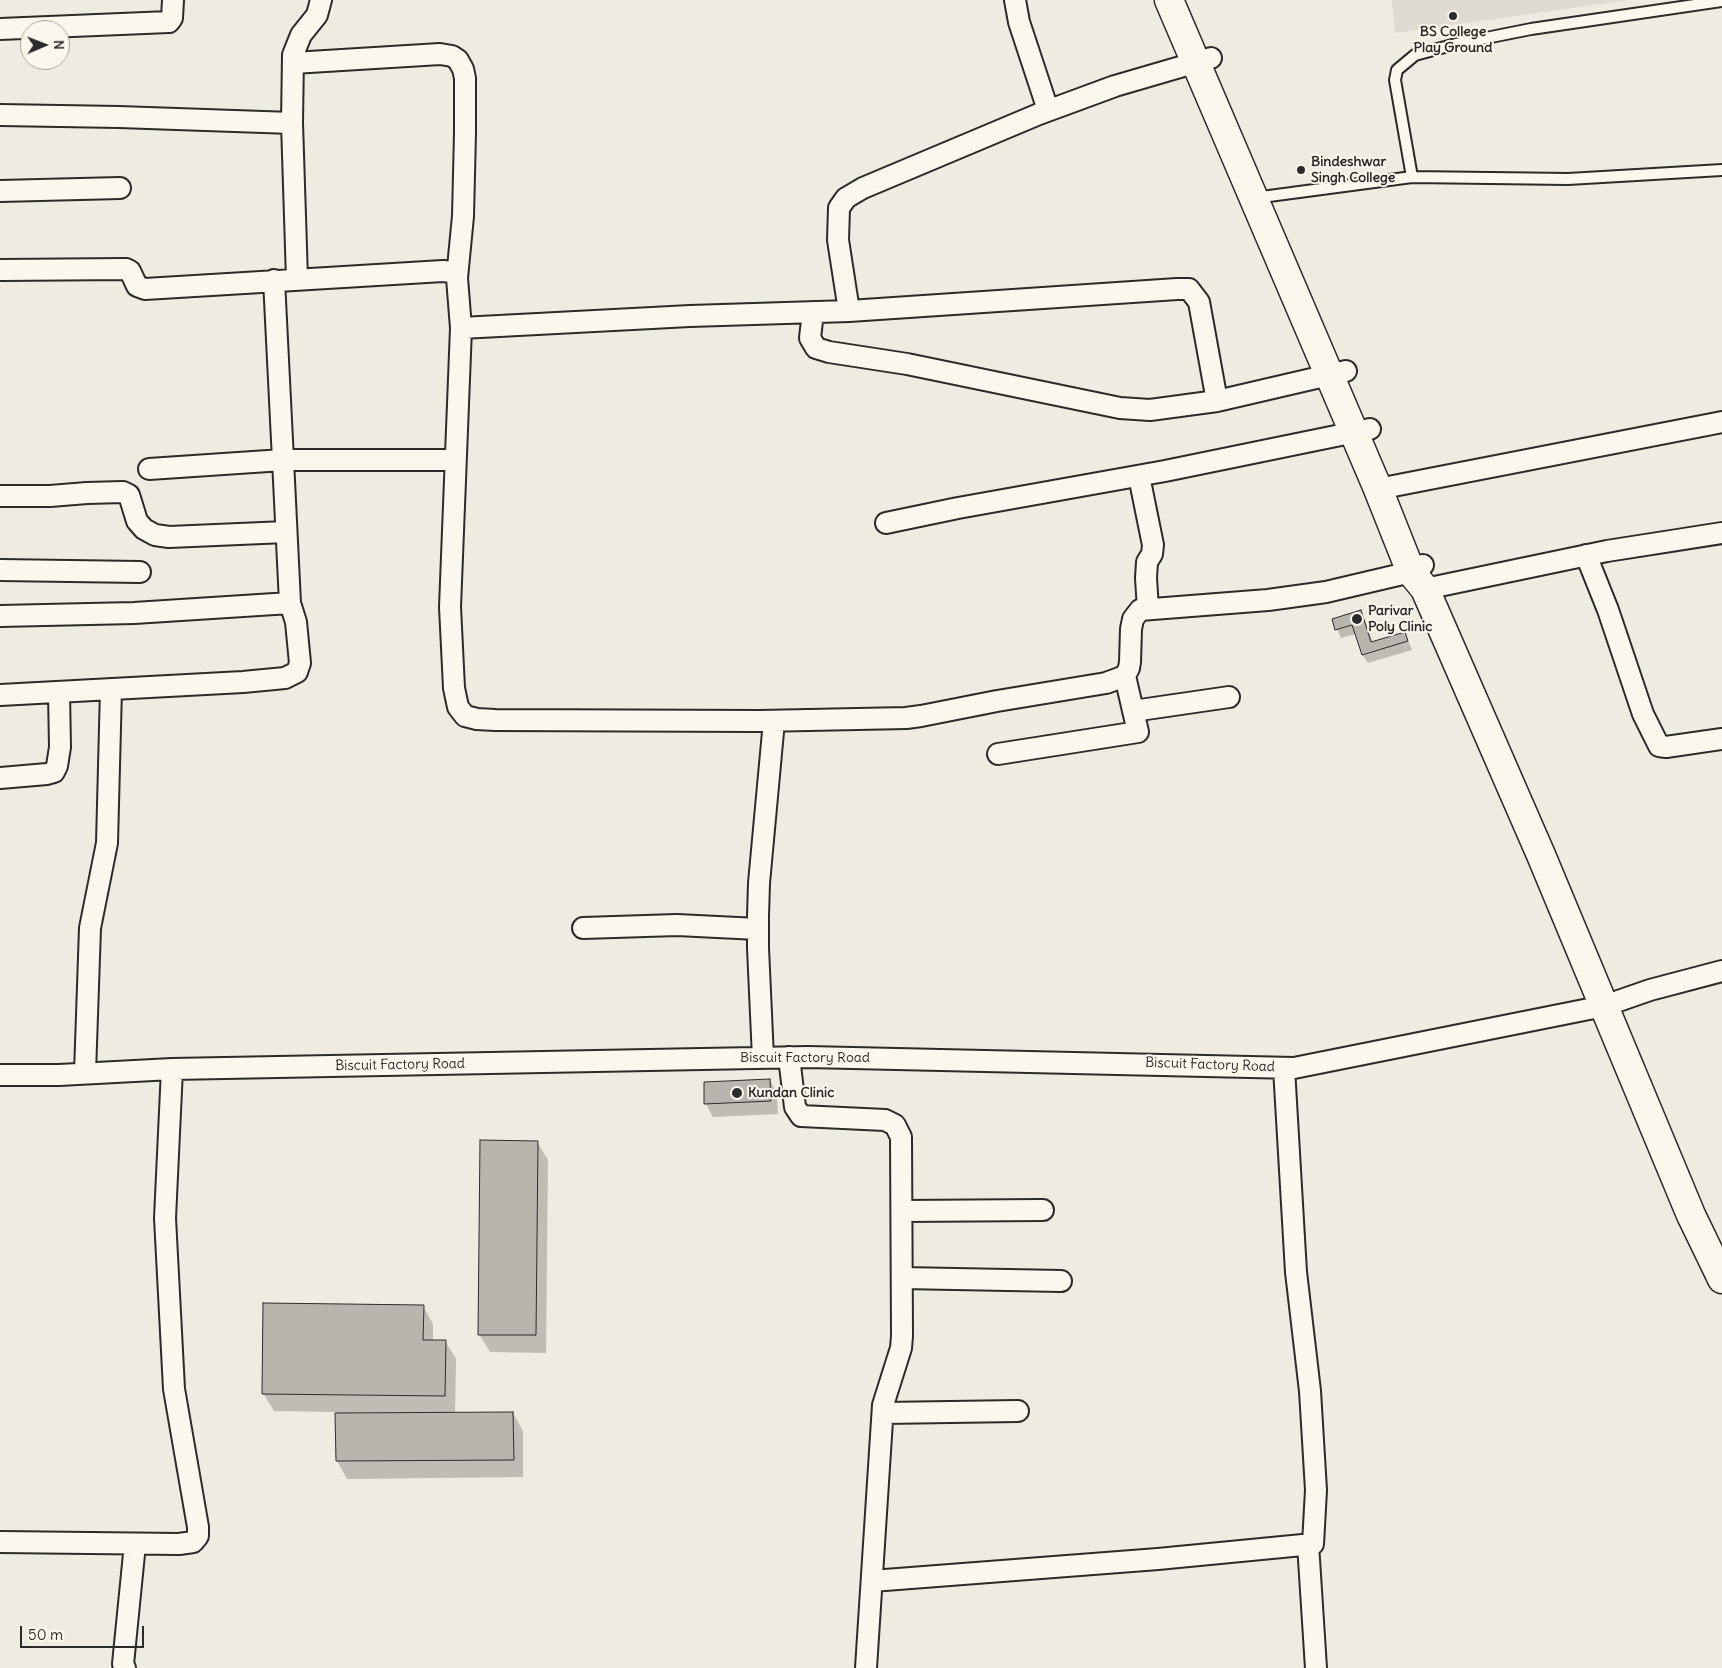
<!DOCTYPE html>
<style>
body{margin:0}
#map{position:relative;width:1722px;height:1668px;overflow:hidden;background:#eeebe0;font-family:Delius,sans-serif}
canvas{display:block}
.north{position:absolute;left:20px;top:20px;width:50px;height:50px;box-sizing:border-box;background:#fbf7ec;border:1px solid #a8a59f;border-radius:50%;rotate:89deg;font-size:14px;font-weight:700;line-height:20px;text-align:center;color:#2b2b2b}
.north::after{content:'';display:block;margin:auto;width:18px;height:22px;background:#2b2b2b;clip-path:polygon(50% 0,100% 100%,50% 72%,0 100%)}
.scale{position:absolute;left:20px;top:1626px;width:124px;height:22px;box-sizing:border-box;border:2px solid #2b2b2b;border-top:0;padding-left:6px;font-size:15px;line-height:18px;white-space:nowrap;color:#2b2b2b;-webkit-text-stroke:4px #fbf7ec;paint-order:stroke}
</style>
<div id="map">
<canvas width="1722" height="1668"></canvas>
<div class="north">N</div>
<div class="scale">50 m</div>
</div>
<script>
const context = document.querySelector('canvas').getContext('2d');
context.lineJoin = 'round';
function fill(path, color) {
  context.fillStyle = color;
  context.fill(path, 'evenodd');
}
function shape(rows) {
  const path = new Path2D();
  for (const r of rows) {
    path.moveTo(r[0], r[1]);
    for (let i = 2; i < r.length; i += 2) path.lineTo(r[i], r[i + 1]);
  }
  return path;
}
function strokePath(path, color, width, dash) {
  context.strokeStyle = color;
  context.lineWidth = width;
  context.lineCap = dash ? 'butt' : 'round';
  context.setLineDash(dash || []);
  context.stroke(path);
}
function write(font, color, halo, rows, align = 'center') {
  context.font = font + ' Delius,sans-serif';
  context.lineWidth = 4;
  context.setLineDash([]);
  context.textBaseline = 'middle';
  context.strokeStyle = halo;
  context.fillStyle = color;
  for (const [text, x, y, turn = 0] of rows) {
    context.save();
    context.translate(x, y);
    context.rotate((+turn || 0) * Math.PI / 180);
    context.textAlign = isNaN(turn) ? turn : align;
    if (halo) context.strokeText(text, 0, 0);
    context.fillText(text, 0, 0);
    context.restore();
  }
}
const built = shape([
 [1392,0,1629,0,1395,33]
]);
const shadow = shape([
 [1360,611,1365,620,1373,643,1405,633,1412,650,1368,663,1363,655,1356,634,1341,638,1333,620],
 [770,1080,777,1094,778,1114,713,1117,706,1104,705,1083],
 [537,1142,548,1160,546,1353,490,1352,479,1334],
 [423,1306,433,1324,433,1341,445,1341,456,1359,455,1414,513,1413,523,1431,523,1477,347,1479,337,1461,336,1412,274,1411,263,1393]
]);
const building = shape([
 [1361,610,1371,642,1405,632,1408,641,1362,655,1352,625,1335,630,1332,619,1361,610],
 [770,1079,771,1101,704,1104,704,1082,770,1079],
 [480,1140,538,1141,536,1335,478,1335,480,1140],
 [263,1303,424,1305,423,1340,446,1340,445,1396,262,1394,263,1303],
 [513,1412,514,1460,336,1461,335,1413,513,1412]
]);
const lane = shape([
 [1412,177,1395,80,1397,70,1415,55,1456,44,1531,29,1722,1],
 [1254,198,1412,177,1568,179,1722,170]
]);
const street = shape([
 [1015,0,1019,22,1048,110],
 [0,29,169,22,172,18,173,0],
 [293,63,440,54,452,56,458,60,463,69,465,78,465,133,463,216,457,278],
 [0,115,119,117,292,123],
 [0,191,120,188],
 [0,270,126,269,130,271,137,286,145,289,443,271,452,272,457,278,461,328],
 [297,279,292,123,293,55,301,35,317,15,321,0],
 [849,311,838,240,839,208,846,198,863,188,1039,114,1115,86,1211,58],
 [813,312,810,338,816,348,829,352,907,364,1120,408,1150,410,1217,401],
 [1346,371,1217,401,1199,302,1189,289,1177,289,849,311,690,316,461,328,450,607,454,688,458,707,465,716,477,719,495,720,760,721,906,718,921,716,997,701,1106,683,1125,676,1129,668,1130,662,1131,629,1133,619,1140,610,1268,600,1326,592,1411,572,1423,565],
 [149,469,283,460,274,280],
 [1139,476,1153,545,1152,554,1147,562,1146,578,1148,609],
 [1378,489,1722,422],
 [0,496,50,496,87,493,123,492,129,495,137,521,144,529,155,535,169,537,286,532],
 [886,523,958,508,1165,471,1370,429],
 [1586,555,1608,610,1643,714,1659,746,1666,747,1722,739],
 [0,570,140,572],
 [1425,589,1607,551,1722,533],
 [0,616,134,613,290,603,283,460,455,460],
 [0,695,243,682,285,678,297,672,300,663,296,622,290,603],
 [1133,711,1229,697],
 [998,754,1138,732,1125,676],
 [0,778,47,774,54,772,57,766,60,747,59,692],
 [583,928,677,925,758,929],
 [789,1057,795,1107,801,1116,885,1120,895,1125,901,1137,902,1336,901,1348,883,1405,866,1668],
 [763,1058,758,948,758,916,759,883,774,721],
 [85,1073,90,928,107,843,111,689],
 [0,1075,59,1075,172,1069,808,1057,1294,1068,1604,1006,1650,990,1722,971],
 [902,1211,1043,1210],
 [902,1278,1061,1281],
 [883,1413,1018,1411],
 [0,1542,179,1544,193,1542,198,1536,198,1527,174,1389,165,1218,172,1069],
 [1308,1544,1316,1668],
 [872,1581,1158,1559,1313,1544,1316,1490,1310,1391,1296,1272,1284,1068],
 [125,1668,123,1664,135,1544]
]);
const primary = shape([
 [1169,0,1378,489,1411,572,1425,589,1541,855,1691,1215,1722,1279]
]);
const markers = [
 [1453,16,5,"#2b2b2b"],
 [1301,170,5,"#2b2b2b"],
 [1357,619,6,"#2b2b2b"],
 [737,1093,6,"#2b2b2b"]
];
const poiNames = [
 ["BS College",1453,32,"center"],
 ["Play Ground",1453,48,"center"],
 ["Bindeshwar",1311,162],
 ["Singh College",1311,178],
 ["Parivar",1368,611],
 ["Poly Clinic",1368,627],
 ["Kundan Clinic",748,1093]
];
const streetNames = [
 ["Biscuit Factory Road",805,1058],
 ["Biscuit Factory Road",400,1065,-1],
 ["Biscuit Factory Road",1210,1065,2]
];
fill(built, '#dedbd1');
fill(shadow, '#0003');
fill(building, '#b8b5ae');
strokePath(building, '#2b2b2b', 1);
strokePath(lane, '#2b2b2b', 14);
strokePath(street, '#2b2b2b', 24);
strokePath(primary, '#2b2b2b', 31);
strokePath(lane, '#fbf7ec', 10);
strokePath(street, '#fbf7ec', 20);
strokePath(primary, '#fbf7ec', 28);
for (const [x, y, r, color] of markers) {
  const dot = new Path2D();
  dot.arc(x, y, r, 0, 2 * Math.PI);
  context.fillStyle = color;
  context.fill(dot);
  strokePath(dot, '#fbf7ec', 2);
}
write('bold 14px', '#2b2b2b', '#fbf7ec', poiNames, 'left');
write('14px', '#2b2b2b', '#fbf7ec', streetNames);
</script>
